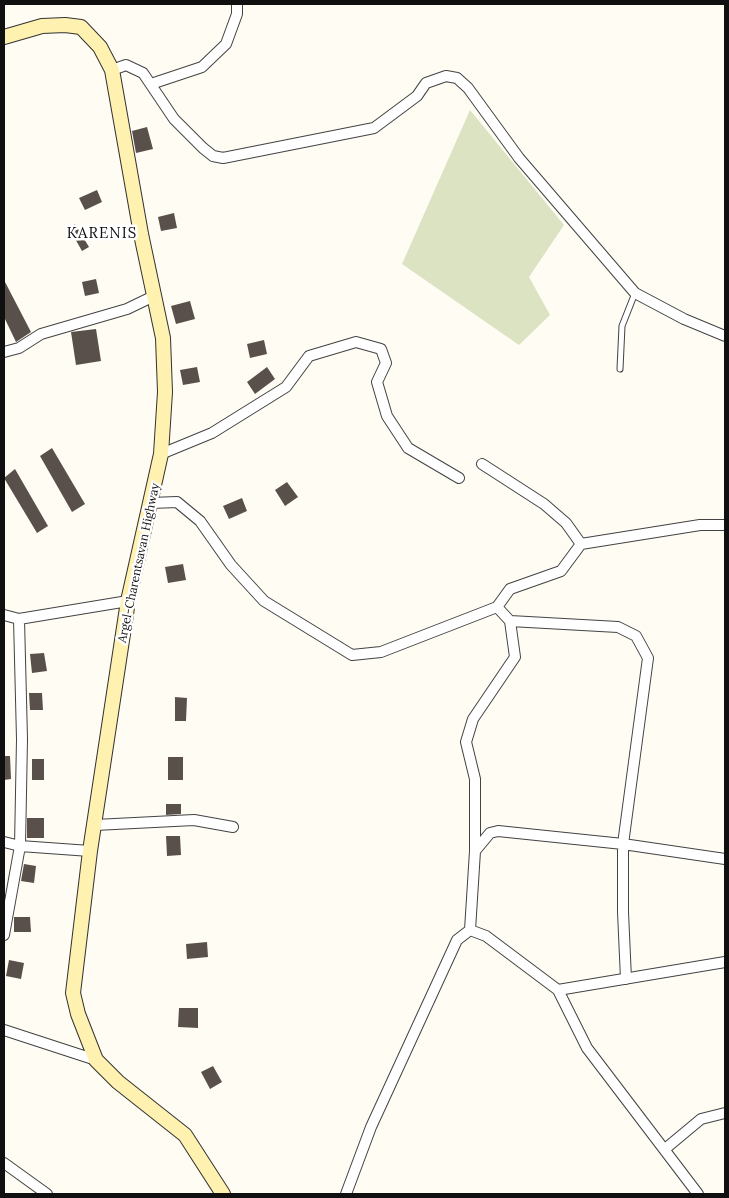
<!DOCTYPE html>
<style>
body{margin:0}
#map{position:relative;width:729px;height:1198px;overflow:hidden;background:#fffcf4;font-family:Lora,serif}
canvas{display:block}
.frame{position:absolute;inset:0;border:5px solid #101010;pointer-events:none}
</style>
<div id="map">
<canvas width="729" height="1198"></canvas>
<div class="frame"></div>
</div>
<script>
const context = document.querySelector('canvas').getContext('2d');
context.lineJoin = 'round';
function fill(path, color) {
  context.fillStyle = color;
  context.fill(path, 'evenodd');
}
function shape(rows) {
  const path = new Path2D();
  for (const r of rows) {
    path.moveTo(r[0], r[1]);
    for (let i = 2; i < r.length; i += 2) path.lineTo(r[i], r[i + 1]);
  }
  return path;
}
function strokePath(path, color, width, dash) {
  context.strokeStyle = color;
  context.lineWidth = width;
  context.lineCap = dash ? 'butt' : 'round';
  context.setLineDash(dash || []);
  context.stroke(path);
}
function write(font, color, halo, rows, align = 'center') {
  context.font = font + ' Lora,serif';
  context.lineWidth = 5;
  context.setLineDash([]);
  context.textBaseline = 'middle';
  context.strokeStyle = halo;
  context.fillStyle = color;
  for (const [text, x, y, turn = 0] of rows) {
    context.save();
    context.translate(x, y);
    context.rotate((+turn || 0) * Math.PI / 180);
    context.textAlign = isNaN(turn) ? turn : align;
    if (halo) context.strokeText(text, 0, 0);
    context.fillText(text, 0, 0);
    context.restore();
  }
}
const cemetery = shape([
 [470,110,564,225,529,277,550,315,519,345,402,264]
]);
const building = shape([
 [147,127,153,149,136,153,132,131],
 [97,190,102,202,85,210,79,198],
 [174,213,177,228,161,231,158,217],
 [75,224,89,247,82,251,69,228],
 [96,279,99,293,85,296,82,282],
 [4,280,31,332,16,342,4,317],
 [190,301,195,319,176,324,171,306],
 [96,329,101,361,76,365,71,332],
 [264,340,267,354,250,358,247,344],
 [197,367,200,382,183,385,180,370],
 [267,367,275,379,255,394,247,382],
 [52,448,85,504,72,512,40,456],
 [15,469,48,526,37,533,4,478],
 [287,482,298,497,285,506,275,490],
 [242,498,247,511,229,519,223,506],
 [183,564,186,580,168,583,165,567],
 [44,653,47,671,32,673,30,654],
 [29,693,42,693,43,710,30,710],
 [175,697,187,698,186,721,175,721],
 [4,756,10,756,11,779,4,780],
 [168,757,183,757,183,780,168,780],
 [32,759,44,759,44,780,32,780],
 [166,804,181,804,181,814,166,815],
 [27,818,44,818,44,838,27,838],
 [166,836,180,836,181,855,167,856],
 [24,864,36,866,34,883,21,881],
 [14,917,30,917,31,932,14,932],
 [207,942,208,957,187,959,186,944],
 [9,960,24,963,21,979,6,976],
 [179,1008,198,1008,198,1028,178,1027],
 [213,1066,222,1082,210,1089,201,1072]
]);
const lane = shape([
 [620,369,622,326,635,293]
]);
const street = shape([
 [112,70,126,65,143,73,174,119,203,148,213,156,223,158,374,128,417,96,426,83,446,76,457,78,468,88,519,158,635,293,684,319,725,336],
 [151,84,202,67,226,44,237,14,237,4],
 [4,352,19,348,41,334,127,309,154,296],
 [161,454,212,433,286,387,309,356,356,342,381,349,386,363,377,382,387,416,408,448,459,478],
 [482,464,544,504,566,523,581,544],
 [151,503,177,502,200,521,231,565,264,601,352,655,381,652,497,607,510,589,561,571,581,544,700,525,725,525],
 [4,615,19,619,128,601],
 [510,621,618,627,636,636,648,658,623,844,623,912,626,979],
 [95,825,194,820,233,827],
 [4,842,20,846,90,851],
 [475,851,490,833,498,831,623,844,725,859],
 [470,930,486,936,558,990,587,1048,698,1194],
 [4,935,20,846,22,739,19,619],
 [558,990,725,962],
 [4,1030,96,1060],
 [665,1149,701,1119,725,1113],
 [4,1163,47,1194],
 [346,1194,371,1127,457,940,470,930,475,851,475,779,466,742,473,719,515,657,510,621,497,607]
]);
const secondary = shape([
 [4,37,42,26,65,25,81,27,100,47,112,70,141,234,163,338,165,392,161,454,128,601,90,851,73,993,78,1014,96,1060,118,1082,185,1135,223,1194]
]);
const streetNames = [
 ["Argel-Charentsavan Highway",139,563,-78]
];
const quarterNames = [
 ["KARENIS",102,234]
];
fill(cemetery, '#dbe3c3');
fill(building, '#59504c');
strokePath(lane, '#434343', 7);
strokePath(street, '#434343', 12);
strokePath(secondary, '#323232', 16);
strokePath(lane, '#fff', 5);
strokePath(street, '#fff', 10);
strokePath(secondary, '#fff1af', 14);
write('12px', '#101010', '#fff', streetNames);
context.letterSpacing = '1px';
write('15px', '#101010', '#fff', quarterNames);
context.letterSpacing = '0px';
</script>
